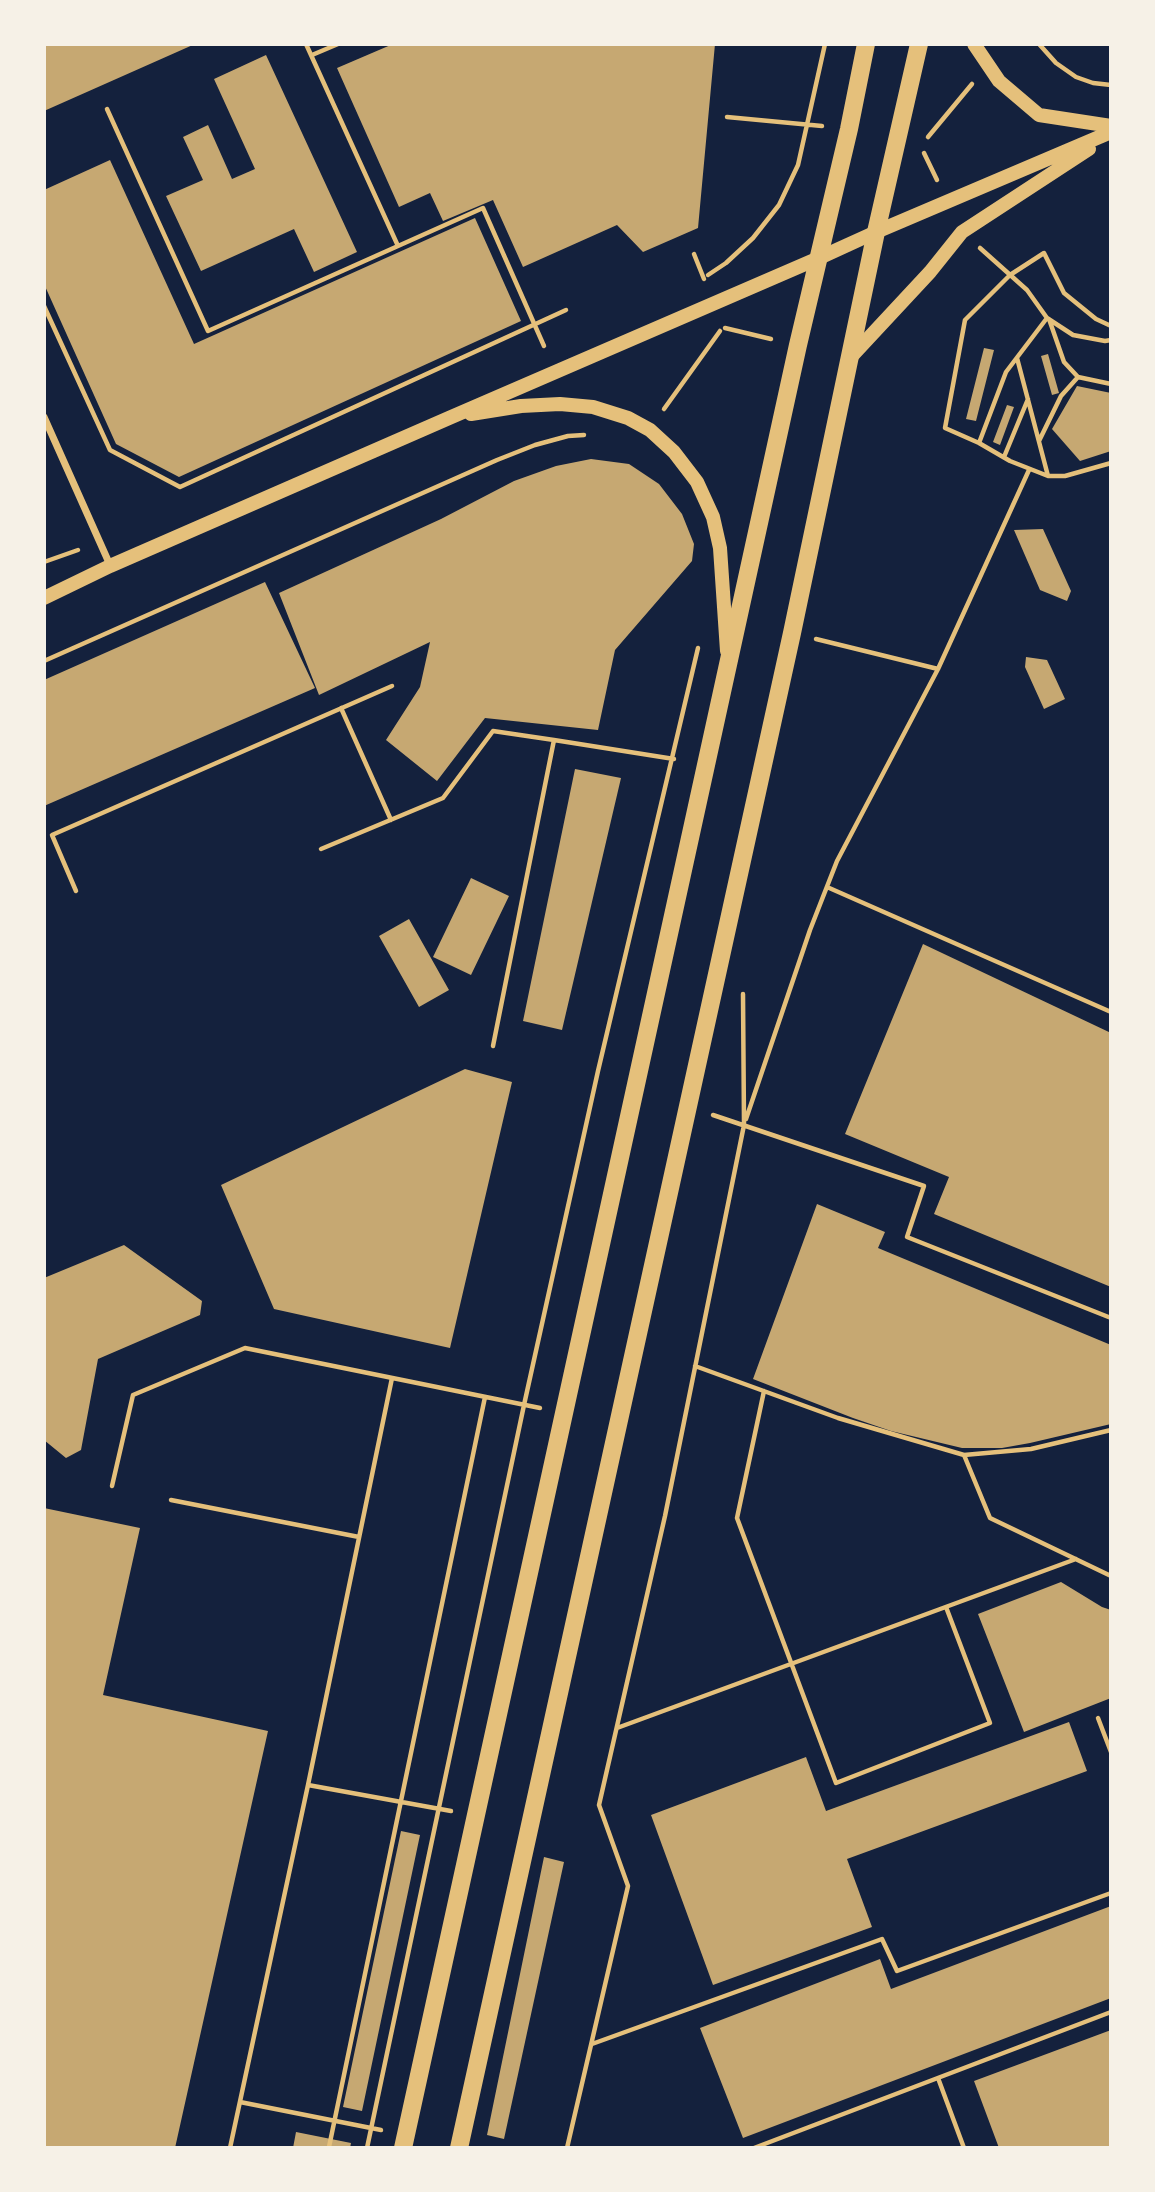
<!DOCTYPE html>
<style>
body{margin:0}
#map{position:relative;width:1155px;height:2192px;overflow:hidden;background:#14213d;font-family:Quicksand,sans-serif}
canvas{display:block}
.frame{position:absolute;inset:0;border:46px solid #f6f1e7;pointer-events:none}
</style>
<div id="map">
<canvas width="1155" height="2192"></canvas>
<div class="frame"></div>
</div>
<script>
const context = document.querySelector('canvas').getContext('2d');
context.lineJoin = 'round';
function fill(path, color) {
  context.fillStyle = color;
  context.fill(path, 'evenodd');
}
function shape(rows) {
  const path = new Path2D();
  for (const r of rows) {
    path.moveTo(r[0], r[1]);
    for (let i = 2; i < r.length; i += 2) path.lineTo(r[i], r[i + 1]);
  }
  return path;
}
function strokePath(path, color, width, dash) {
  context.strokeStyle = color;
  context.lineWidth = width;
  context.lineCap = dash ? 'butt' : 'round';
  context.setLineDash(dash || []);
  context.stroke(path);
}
const building = shape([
 [44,44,195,44,44,111],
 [393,44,715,44,698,228,643,252,617,225,523,267,493,200,443,221,430,193,399,207,337,68],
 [266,55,357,252,314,272,294,229,201,271,166,196,203,180,183,137,208,125,232,179,255,169,214,79],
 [110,160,194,344,475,218,521,321,179,477,116,444,44,284,44,190],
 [984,348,994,350,976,421,966,419],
 [1048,354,1059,393,1052,395,1041,356],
 [1077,386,1111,393,1111,451,1080,461,1052,429],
 [1007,405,1014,407,1000,445,993,442],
 [591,459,629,464,659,484,682,514,694,544,692,561,615,650,598,730,485,718,437,781,386,740,420,687,430,642,319,695,279,593,441,519,514,481,556,466],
 [1043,529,1071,591,1067,601,1040,590,1014,530],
 [265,582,315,688,44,806,44,680],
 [1026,657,1047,660,1065,699,1044,709,1025,667],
 [575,769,621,778,562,1030,523,1021],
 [471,878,509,896,471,975,433,957],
 [409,919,449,990,419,1007,379,936],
 [923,944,1111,1033,1111,1287,934,1214,949,1177,845,1134],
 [465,1069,512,1082,450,1348,274,1309,221,1185],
 [817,1204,885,1232,878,1248,1111,1345,1111,1424,1030,1443,1002,1448,962,1448,891,1431,853,1418,753,1379],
 [124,1245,202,1301,200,1315,98,1359,81,1450,66,1458,44,1440,44,1278],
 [44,1508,140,1528,103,1695,268,1731,175,2148,44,2148],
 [1061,1582,1102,1607,1111,1610,1111,1698,1024,1732,978,1614],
 [1069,1722,1087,1771,847,1859,872,1927,713,1985,651,1815,806,1757,826,1811],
 [401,1831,420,1835,362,2111,343,2107],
 [544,1857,564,1862,504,2139,487,2135],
 [1111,1906,1111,1998,743,2138,700,2028,880,1959,891,1989],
 [1111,2030,1111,2148,999,2148,974,2081],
 [296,2132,351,2143,350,2148,293,2148]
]);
const path = shape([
 [306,44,398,246,483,208,544,346],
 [1039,44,1056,63,1076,77,1093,83,1111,85],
 [312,55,338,44],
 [107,109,208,331,398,246],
 [727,117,822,126],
 [928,137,972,84],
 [924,153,937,180],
 [980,248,1027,290,1047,318,1073,335,1105,341,1111,340],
 [694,254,704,279],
 [708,275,726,263,753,238,779,205,798,165,825,44],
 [44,306,110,450,180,487,566,310],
 [1049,319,1064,362,1078,377,1111,384],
 [1111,326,1096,319,1064,293,1044,253,1010,275,965,320,945,428,979,443,1010,461,1048,476,1065,476,1111,463],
 [725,328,771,339],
 [1017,358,1048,476],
 [664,409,720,331],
 [1039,441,1061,396,1078,377],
 [979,443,1006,372,1047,318],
 [1004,457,1028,399],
 [44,562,78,550],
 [816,639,938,669],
 [44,661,497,460,535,445,568,436,584,435],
 [341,708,391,820],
 [321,849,443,798,493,731,554,740],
 [827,887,1111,1012],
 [76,891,52,835,392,686],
 [493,1046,554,740,674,759],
 [713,1115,924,1186,907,1237,1111,1318],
 [746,1119,810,930,837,861,938,669,1029,470],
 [695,1366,838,1418,964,1455,1031,1449,1111,1430],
 [764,1391,737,1518,836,1783,990,1723,946,1607],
 [964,1455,990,1518,1111,1576],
 [112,1486,133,1395,245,1348,540,1408],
 [171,1500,359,1537],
 [1098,1718,1111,1752],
 [617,1728,1076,1559],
 [308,1785,451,1811],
 [592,2044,882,1939,897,1971,1111,1893],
 [938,2078,964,2148],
 [240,2102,381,2130],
 [329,2147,485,1397],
 [230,2148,308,1785,392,1378],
 [367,2148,524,1405,598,1071,698,648],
 [567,2148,628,1886,599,1805,665,1516,744,1125,743,994],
 [754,2148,1111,2012]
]);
const minor = shape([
 [44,417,110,565]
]);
const secondary = shape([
 [974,44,999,81,1039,115,1111,126],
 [850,358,930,272,962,232,1089,149],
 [471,414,521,406,560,404,593,407,628,418,650,430,674,452,697,482,713,517,720,548,727,651],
 [44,598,110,566,449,418,819,258,876,232,1111,132]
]);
const primary = shape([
 [403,2148,798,345,849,129,866,44],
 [459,2148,792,633,876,232,919,44]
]);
fill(building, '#c6a872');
strokePath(path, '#e5c07b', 4.5);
strokePath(minor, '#e5c07b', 7);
strokePath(secondary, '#e5c07b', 14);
strokePath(primary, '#e5c07b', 18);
</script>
